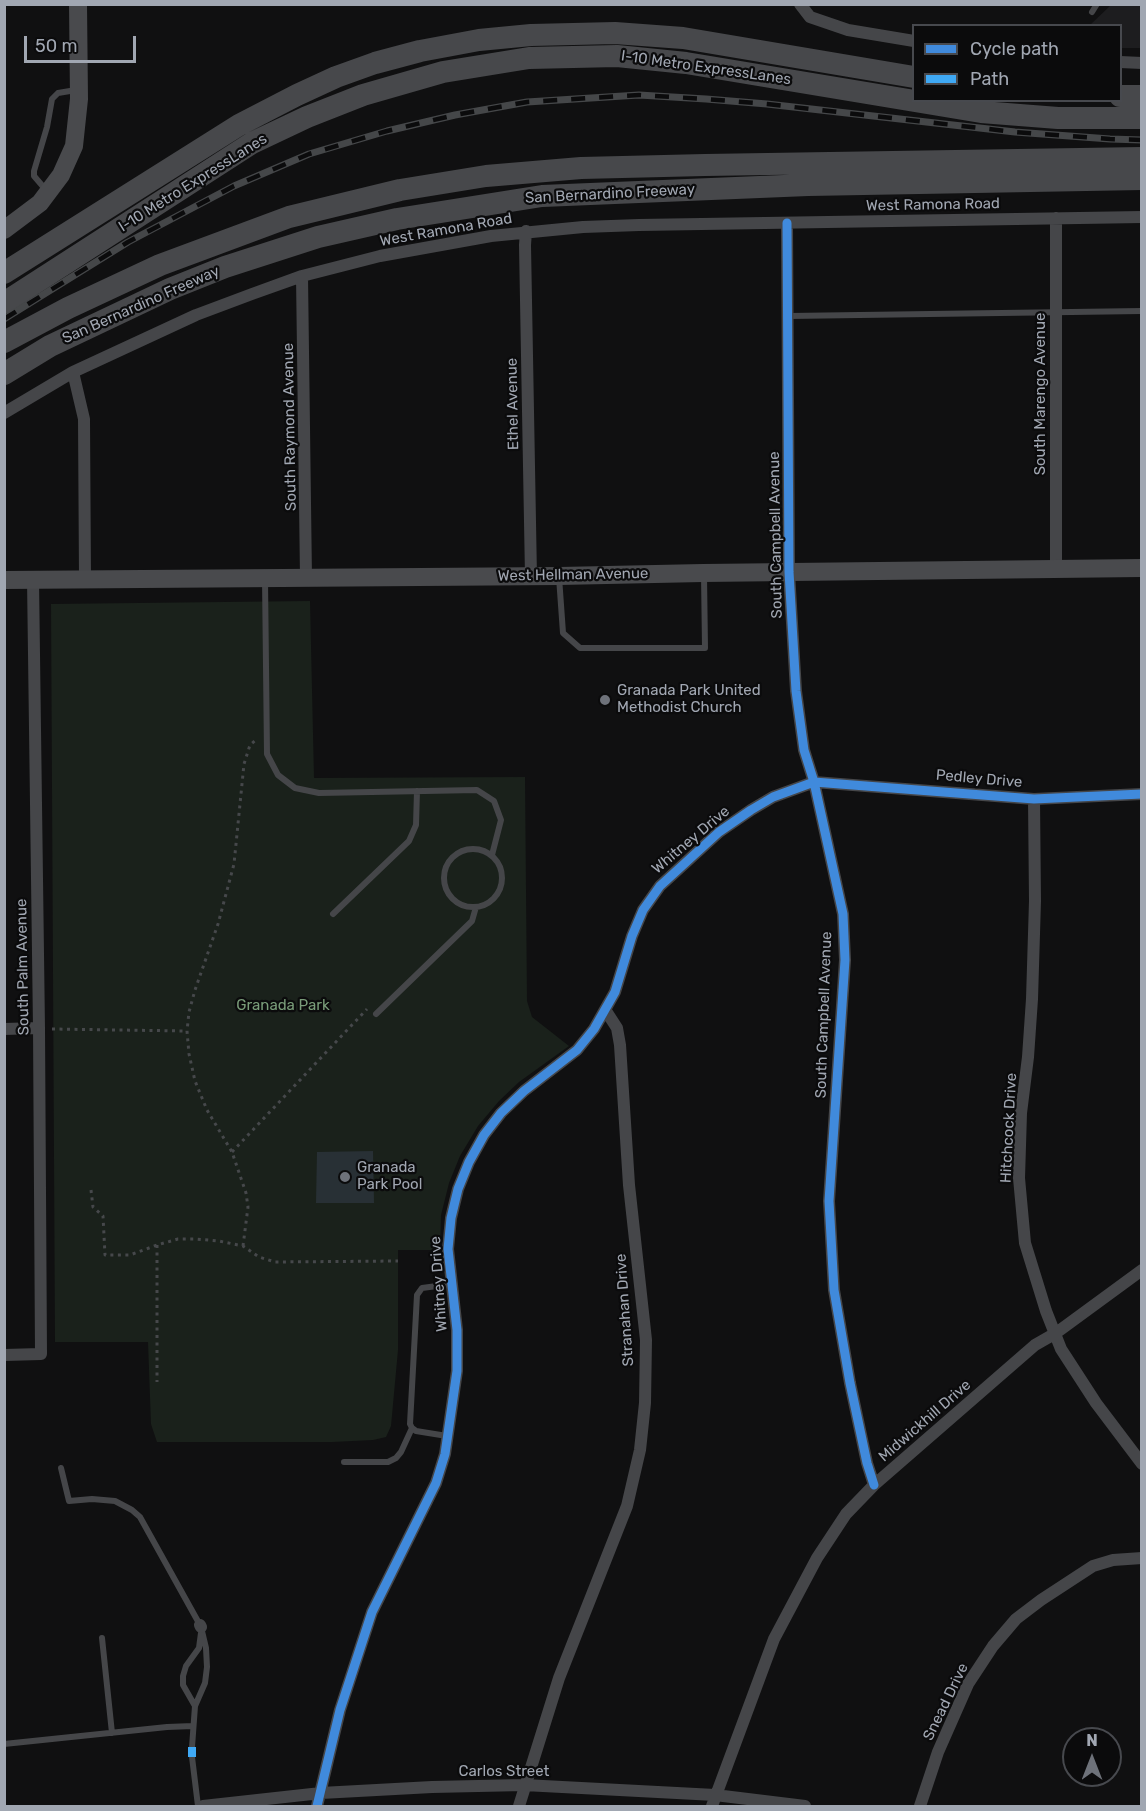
<!DOCTYPE html>
<style>
body{margin:0}
#map{position:relative;width:1146px;height:1811px;overflow:hidden;background:#101011;font-family:Rubik,sans-serif}
canvas{display:block}
.frame{position:absolute;inset:0;border:6px solid #a1a7b2;pointer-events:none}
.legend{position:absolute;left:912px;top:24px;width:210px;height:78px;box-sizing:border-box;background:#0b0b0c;border:2px solid #47494e;margin:0;padding:8px 10px;list-style:none;font-size:18px;color:#a1a7b2}
.legend li{display:flex;align-items:center;gap:12px;height:30px}
.legend b{width:30px;border:2px solid #47494e}
.north{position:absolute;left:1062px;top:1727px;width:60px;height:60px;box-sizing:border-box;background:#0b0b0c;border:2px solid #47494e;border-radius:50%;rotate:0deg;font-size:16px;font-weight:700;line-height:24px;text-align:center;color:#a1a7b2}
.north::after{content:'';display:block;margin:auto;width:21px;height:27px;background:#6e727a;clip-path:polygon(50% 0,100% 100%,50% 72%,0 100%)}
.scale{position:absolute;left:24px;top:36px;width:112px;height:27px;box-sizing:border-box;border:3px solid #a1a7b2;border-top:0;padding-left:8px;font-size:18px;line-height:21px;white-space:nowrap;color:#a1a7b2;-webkit-text-stroke:4px #0b0b0c;paint-order:stroke}
</style>
<div id="map">
<canvas width="1146" height="1811"></canvas>
<div class="frame"></div>
<ul class="legend">
<li><b style="height:8px;background:#408adc"></b>Cycle path</li>
<li><b style="height:8px;background:#3fa9f5"></b>Path</li>
</ul>
<div class="north">N</div>
<div class="scale">50 m</div>
</div>
<script>
const context = document.querySelector('canvas').getContext('2d');
context.lineJoin = 'round';
function fill(path, color) {
  context.fillStyle = color;
  context.fill(path, 'evenodd');
}
function shape(rows) {
  const path = new Path2D();
  for (const r of rows) {
    if (r.length === 3) {
      path.moveTo(r[0] + r[2], r[1]);
      path.arc(r[0], r[1], r[2], 0, 2 * Math.PI);
      continue;
    }
    path.moveTo(r[0], r[1]);
    for (let i = 2; i < r.length; i += 2) path.lineTo(r[i], r[i + 1]);
  }
  return path;
}
function strokePath(path, color, width, dash) {
  context.strokeStyle = color;
  context.lineWidth = width;
  context.lineCap = dash ? 'butt' : 'round';
  context.setLineDash(dash || []);
  context.stroke(path);
}
function write(font, color, halo, rows, align = 'center') {
  context.font = font + ' Rubik,sans-serif';
  context.lineWidth = 4.5;
  context.setLineDash([]);
  context.textBaseline = 'middle';
  context.strokeStyle = halo;
  context.fillStyle = color;
  for (const [text, x, y, turn = 0] of rows) {
    context.save();
    context.translate(x, y);
    context.rotate((+turn || 0) * Math.PI / 180);
    context.textAlign = isNaN(turn) ? turn : align;
    if (halo) context.strokeText(text, 0, 0);
    context.fillText(text, 0, 0);
    context.restore();
  }
}
const built = shape([
 [1111,5,1141,5,1141,48,1121,48,1120,26,1090,25]
]);
const green = shape([
 [310,601,314,778,525,777,527,1001,532,1017,569,1046,519,1082,499,1101,478,1126,460,1156,449,1183,441,1215,440,1250,398,1250,398,1350,391,1426,386,1437,373,1440,332,1442,157,1442,151,1424,148,1342,55,1342,51,604]
]);
const water = shape([
 [373,1151,374,1203,316,1203,317,1152]
]);
const path = shape([
 [52,1029,187,1031],
 [232,1152,367,1009],
 [91,1190,93,1207,103,1216,105,1255,130,1255,157,1245,178,1239,195,1239,219,1241,243,1246,259,1257,275,1262,398,1261],
 [157,1245,157,1382],
 [243,1246,248,1207,246,1193,232,1152,207,1110,195,1081,189,1054,187,1031,189,1012,195,990,218,924,234,864,244,764,250,745,257,739]
]);
const lane = shape([
 [1092,12,1097,4],
 [46,190,34,176,34,171,47,127,52,99,58,93,76,90],
 [789,316,1142,311],
 [559,577,563,633,580,648,705,648,704,575],
 [265,579,267,754,278,775,295,788,319,793,477,790,494,801,501,820,492,855],
 [473,878,29],
 [333,914,409,841,416,825,417,791],
 [376,1014,472,921,476,907],
 [447,1436,416,1431,412,1428,410,1424,417,1295,422,1288,452,1284],
 [344,1462,388,1462,396,1458,401,1452,412,1428],
 [61,1468,69,1501,92,1499,115,1501,132,1510,140,1517,200,1625],
 [102,1638,112,1733],
 [195,1706,183,1685,183,1676,186,1666,199,1648,201,1633],
 [4,1744,167,1727,193,1726],
 [192,1747,195,1706,205,1683,207,1667,206,1648,201,1627],
 [192,1757,198,1806]
]);
const street = shape([
 [800,4,810,17,848,30,914,41],
 [1120,62,1142,63],
 [1056,218,1056,569],
 [787,223,789,572,796,691,804,750,814,782,843,914,845,960,829,1201,834,1290,850,1383,867,1463,874,1485],
 [526,231,525,245,531,577],
 [302,276,306,578],
 [73,372,84,419,85,579],
 [4,413,73,372,196,315,252,294,302,276,380,256,491,236,583,227,639,225,1142,217],
 [1034,799,1035,901,1032,999,1028,1057,1021,1113,1019,1178,1025,1243,1046,1311,1061,1349,1096,1403,1142,1464],
 [4,1029,39,1028],
 [4,1355,41,1354,39,1028,33,579],
 [200,1625,201,1627],
 [203,1806,321,1793,432,1787,524,1785,715,1795,805,1806],
 [317,1806,340,1710,372,1612,436,1483,445,1454,457,1371,457,1330,448,1249,451,1218,458,1189,469,1162,484,1135,501,1113,524,1091,577,1050,594,1029,615,992,632,936,643,910,660,886,719,832,751,810,773,797,814,782,1034,799,1142,794],
 [519,1806,559,1678,627,1506,640,1450,645,1403,646,1340,629,1185,620,1045,617,1028,606,1011],
 [712,1806,774,1639,817,1558,846,1514,874,1485,1035,1345,1056,1333,1142,1270],
 [920,1806,938,1752,968,1684,993,1646,1016,1619,1041,1600,1093,1566,1113,1560,1142,1558]
]);
const secondary = shape([
 [4,230,40,203,61,175,74,146,79,99,78,4],
 [4,580,559,576,703,573,1142,568]
]);
const highway = shape([
 [1120,96,1142,96],
 [4,273,239,125,297,95,336,77,375,63,420,51,479,40,531,35,615,33,683,38,914,77],
 [4,303,252,143,307,117,363,95,443,72,529,58,617,56,686,63,981,112,1058,118,1142,118],
 [4,342,68,308,160,265,289,217,400,190,486,176,581,168,705,165,1142,158],
 [4,374,50,346,170,289,225,267,318,237,397,219,542,196,808,185,1142,179]
]);
const rail = shape([
 [4,319,128,242,234,186,309,154,387,131,455,115,527,102,639,95,706,99,767,104,1015,132,1110,139,1142,140]
]);
const quiet = shape([
 [192,1747,192,1757]
]);
const cycleway = shape([
 [787,223,789,572,796,691,804,750,814,782,843,914,845,960,829,1201,834,1290,850,1383,867,1463,874,1485],
 [317,1806,340,1710,372,1612,436,1483,445,1454,457,1371,457,1330,448,1249,451,1218,458,1189,469,1162,484,1135,501,1113,524,1091,577,1050,594,1029,615,992,632,936,643,910,660,886,719,832,751,810,773,797,814,782,1034,799,1142,794]
]);
const markers = [
 [605,700,6,"#6e727a"],
 [345,1177,6,"#6e727a"]
];
const streetNames = [
 ["I-10 Metro ExpressLanes",706,68,8],
 ["I-10 Metro ExpressLanes",193,183,-32],
 ["San Bernardino Freeway",610,194,-3],
 ["West Ramona Road",933,205,-1],
 ["West Ramona Road",446,230,-10],
 ["San Bernardino Freeway",141,305,-24],
 ["South Marengo Avenue",1041,394,-90],
 ["Ethel Avenue",513,404,-91],
 ["South Raymond Avenue",290,427,-91],
 ["South Campbell Avenue",776,535,-91],
 ["West Hellman Avenue",573,575,-1],
 ["Pedley Drive",979,779,5],
 ["Whitney Drive",691,840,-40],
 ["South Palm Avenue",23,967,-91],
 ["South Campbell Avenue",824,1015,-88],
 ["Hitchcock Drive",1009,1128,-87],
 ["Whitney Drive",439,1284,-94],
 ["Stranahan Drive",625,1310,-94],
 ["Midwickhill Drive",925,1421,-41],
 ["Snead Drive",946,1702,-64],
 ["Carlos Street",504,1772]
];
const poiNames = [
 ["Granada Park United",617,691],
 ["Methodist Church",617,708],
 ["Granada",357,1168],
 ["Park Pool",357,1185]
];
const parkNames = [
 ["Granada Park",283,1006]
];
fill(built, '#1d1d1f');
fill(green, '#1a211b');
fill(water, '#283035');
strokePath(path, '#46484b', 3, [3, 4.5]);
strokePath(lane, '#454649', 6);
strokePath(street, '#454649', 12);
strokePath(secondary, '#494a4d', 18);
strokePath(highway, '#47484b', 22);
strokePath(rail, '#454749', 7);
strokePath(rail, '#0b0b0c', 4.5, [14]);
strokePath(quiet, '#3fa9f5', 8, [15, 8]);
strokePath(cycleway, '#408adc', 9);
for (const [x, y, r, color] of markers) {
  const dot = new Path2D();
  dot.arc(x, y, r, 0, 2 * Math.PI);
  context.fillStyle = color;
  context.fill(dot);
  strokePath(dot, '#0b0b0c', 2);
}
write('15px', '#a1a7b2', '#0b0b0c', streetNames);
write('15px', '#a1a7b2', '#0b0b0c', poiNames, 'left');
write('15px', '#799c79', '#0b0b0c', parkNames);
</script>
